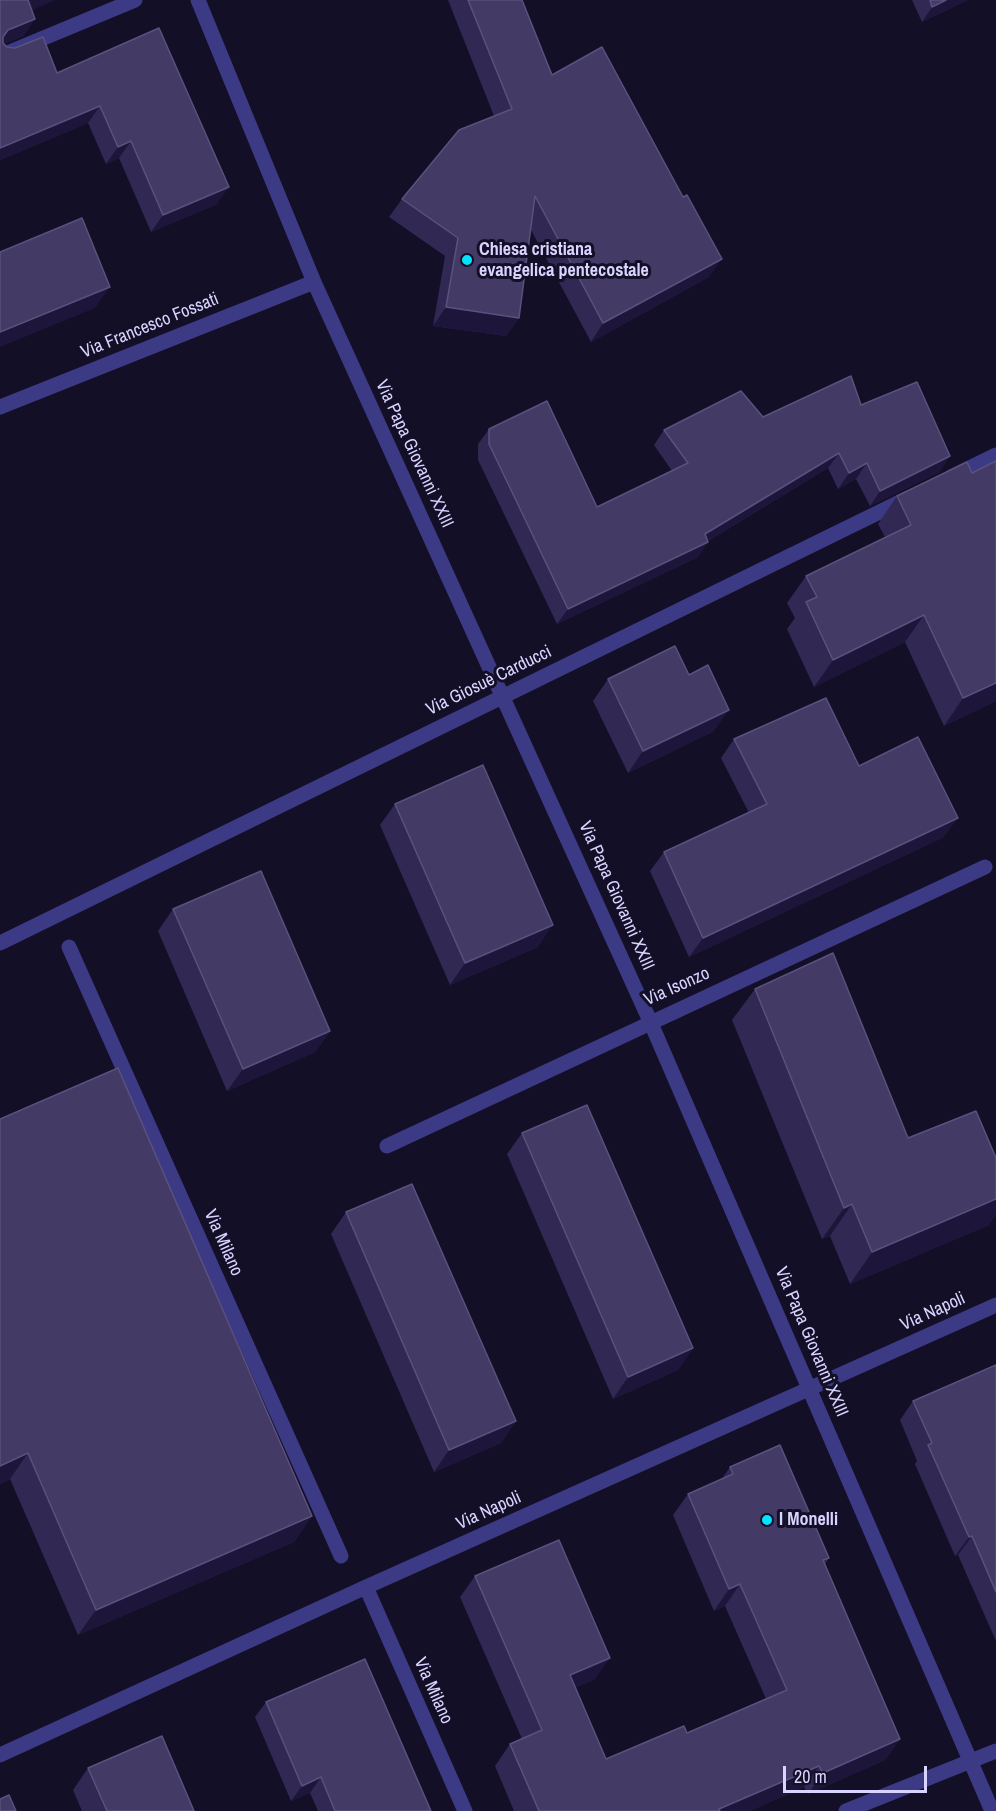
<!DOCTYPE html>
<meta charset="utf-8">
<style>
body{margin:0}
#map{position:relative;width:996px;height:1811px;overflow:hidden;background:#130f26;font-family:"Archivo Narrow",sans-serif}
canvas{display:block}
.scale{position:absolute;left:783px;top:1766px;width:144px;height:27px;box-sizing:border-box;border:3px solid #d9d4ff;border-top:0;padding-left:8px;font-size:18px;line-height:21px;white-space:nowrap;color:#d9d4ff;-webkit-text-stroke:4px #130f26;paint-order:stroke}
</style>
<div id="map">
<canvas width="996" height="1811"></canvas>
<div class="scale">20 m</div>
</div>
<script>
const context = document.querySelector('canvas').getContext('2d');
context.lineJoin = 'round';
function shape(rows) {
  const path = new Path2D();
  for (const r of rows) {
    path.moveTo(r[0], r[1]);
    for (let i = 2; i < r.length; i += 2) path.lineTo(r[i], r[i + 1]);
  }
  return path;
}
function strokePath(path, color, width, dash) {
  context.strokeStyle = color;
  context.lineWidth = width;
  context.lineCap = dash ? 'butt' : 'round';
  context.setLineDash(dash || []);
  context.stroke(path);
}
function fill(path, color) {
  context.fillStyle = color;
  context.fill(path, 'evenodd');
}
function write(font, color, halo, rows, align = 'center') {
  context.font = font + ' "Archivo Narrow",sans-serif';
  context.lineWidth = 6;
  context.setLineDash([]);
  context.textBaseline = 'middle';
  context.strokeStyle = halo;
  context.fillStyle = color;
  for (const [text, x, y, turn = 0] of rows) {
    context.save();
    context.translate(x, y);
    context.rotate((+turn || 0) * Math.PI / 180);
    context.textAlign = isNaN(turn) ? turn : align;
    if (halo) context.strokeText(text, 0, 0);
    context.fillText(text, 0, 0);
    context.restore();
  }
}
const minor = shape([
 [198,0,314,282,650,1021,992,1811],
 [0,56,135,0],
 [0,407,314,282],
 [951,477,996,455],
 [0,943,908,498],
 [69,947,341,1556],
 [387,1146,985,867],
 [366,1587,465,1811],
 [0,1755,366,1587,996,1305],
 [846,1811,996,1751]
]);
const wall = shape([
 [0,0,54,0,32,10,35,19,23,36,4,44,7,47,57,73,159,28,217,204,151,232,119,158,106,164,88,123,0,160],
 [448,0,522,0,552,75,709,277,591,342,531,230,519,318,506,336,433,326,445,256,389,217,402,199,494,116],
 [912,0,968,0,922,22],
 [861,405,940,472,870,506,856,479,838,489,828,468,708,541,698,557,557,624,478,460,478,444,489,429,597,507,672,471,654,445,664,430],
 [897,496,996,701,944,726,905,642,814,687,787,629,795,618,787,603,806,576,885,537,878,524],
 [689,675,714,731,628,773,593,701,608,679],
 [734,739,859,766,944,837,689,957,650,871,664,852,749,813,721,758],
 [395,804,538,947,450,985,380,825],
 [173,909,330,1031,315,1052,227,1091,158,931],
 [755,989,908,1138,996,1158,996,1214,989,1225,850,1284,830,1236,822,1239,732,1020],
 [0,1119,312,1516,294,1542,78,1635,10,1479,0,1484],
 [522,1133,693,1348,678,1370,613,1399,507,1154],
 [346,1212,516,1421,501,1443,434,1472,331,1234],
 [996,1365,996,1641,958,1555,955,1556,915,1464,917,1461,900,1420,913,1401],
 [730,1467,829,1558,825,1564,900,1739,885,1760,808,1794,804,1787,750,1811,514,1811,495,1766,510,1744,522,1739,460,1597,475,1576,595,1679,575,1688,606,1759,687,1733,766,1699,725,1606,714,1611,673,1515,688,1494,721,1480],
 [266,1702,431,1811,318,1811,310,1793,291,1801,255,1717],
 [88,1768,194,1811,82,1811,73,1790]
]);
const shadedWall = shape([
 [28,0,54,0,16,18],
 [946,0,968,0,922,22,932,7],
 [35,19,23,36,0,46,0,41,8,30],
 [100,106,88,123,0,160,0,148],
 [131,141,119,158,106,164,118,147],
 [229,187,217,204,151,232,163,215],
 [722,259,709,277,591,342,603,323],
 [110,287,95,308,0,347,0,332],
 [446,307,519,318,506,336,433,326],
 [839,453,828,468,701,545,708,542,698,557,557,624,568,609,705,534],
 [950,456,940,472,870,506,880,491],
 [867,463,856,479,838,489,849,473],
 [924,615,905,642,814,687,833,660],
 [996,683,996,701,944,726,963,698],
 [729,710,714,731,628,773,643,751],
 [958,818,944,837,689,957,703,938],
 [553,925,538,947,450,985,465,963],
 [330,1031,315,1052,227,1091,243,1069],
 [996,1199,996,1214,989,1225,850,1284,872,1252],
 [852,1204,830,1236,822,1239,844,1208],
 [693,1348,678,1370,613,1399,628,1377],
 [516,1421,501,1443,434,1472,449,1450],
 [28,1453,10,1479,0,1484,0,1466],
 [312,1516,294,1542,78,1635,96,1610],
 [972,1536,958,1555,955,1556,969,1537],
 [740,1584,725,1606,714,1611,729,1589],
 [610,1658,595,1679,555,1697,570,1675],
 [900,1739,885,1760,808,1794,823,1773],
 [819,1766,804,1787,750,1811,718,1811,719,1809],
 [321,1777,310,1793,291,1801,302,1786]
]);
const building = shape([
 [0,0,28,0,35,19,8,30,3,37,3,43,7,47,15,48,43,37,57,73,159,28,229,187,163,215,131,141,118,147,100,106,0,148,0,0],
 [468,0,522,0,552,75,602,47,683,197,687,195,722,259,603,323,535,196,519,318,446,307,458,238,402,199,459,130,512,109,468,0],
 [930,0,946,0,932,7,930,0],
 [82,218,110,287,0,332,0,252,82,218],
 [851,376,861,405,917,382,950,456,880,491,867,463,849,473,839,453,705,534,708,542,568,609,489,444,489,429,547,401,597,507,688,463,664,430,741,391,763,417,851,376],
 [996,461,996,683,963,698,924,615,833,660,806,602,817,597,806,576,911,525,897,496,967,462,972,473,996,461],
 [675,646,689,675,708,665,729,710,643,751,608,679,675,646],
 [826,698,859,766,918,737,958,818,703,938,664,852,767,804,734,739,826,698],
 [483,765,553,925,465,963,395,804,483,765],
 [261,871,330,1031,243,1069,173,909,261,871],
 [833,953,908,1138,976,1111,996,1158,996,1199,872,1252,852,1204,844,1208,755,989,833,953],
 [118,1068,312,1516,96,1610,28,1453,0,1466,0,1119,118,1068],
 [587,1105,693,1348,628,1377,522,1133,587,1105],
 [412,1184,516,1421,449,1450,346,1212,412,1184],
 [996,1365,996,1592,972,1536,969,1537,928,1445,932,1443,913,1401,996,1365],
 [780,1445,829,1558,823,1560,900,1739,823,1773,819,1766,719,1809,720,1811,539,1811,510,1744,542,1730,475,1576,559,1540,610,1658,570,1675,606,1759,684,1726,687,1733,787,1690,740,1584,729,1589,688,1494,733,1474,730,1467,780,1445],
 [365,1659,431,1811,335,1811,321,1777,302,1786,266,1702,365,1659],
 [162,1736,194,1811,107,1811,88,1768,162,1736],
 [9,1795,16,1811,0,1811,0,1799,9,1795]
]);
const markers = [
 [467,260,6,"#00e5ff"],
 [767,1520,6,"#00e5ff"]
];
const poiNames = [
 ["Chiesa cristiana",479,250],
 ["evangelica pentecostale",479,271],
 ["I Monelli",779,1520]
];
const streetNames = [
 ["Via Francesco Fossati",150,326,-22],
 ["Via Papa Giovanni XXIII",414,454,65],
 ["Via Giosuè Carducci",489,681,-26],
 ["Via Papa Giovanni XXIII",616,896,66],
 ["Via Isonzo",677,987,-24],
 ["Via Milano",223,1243,66],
 ["Via Napoli",933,1312,-24],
 ["Via Papa Giovanni XXIII",811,1342,67],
 ["Via Napoli",489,1511,-24],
 ["Via Milano",433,1691,66]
];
strokePath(minor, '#3d3a85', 15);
fill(wall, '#312854');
fill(shadedWall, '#1d163a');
fill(building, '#433a66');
strokePath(building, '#5a527e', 1.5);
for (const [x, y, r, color] of markers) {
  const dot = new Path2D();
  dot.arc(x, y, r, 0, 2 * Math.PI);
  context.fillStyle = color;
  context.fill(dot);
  strokePath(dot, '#130f26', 2);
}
write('bold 18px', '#d9d4ff', '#130f26', poiNames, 'left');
write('18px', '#d9d4ff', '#130f26', streetNames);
</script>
